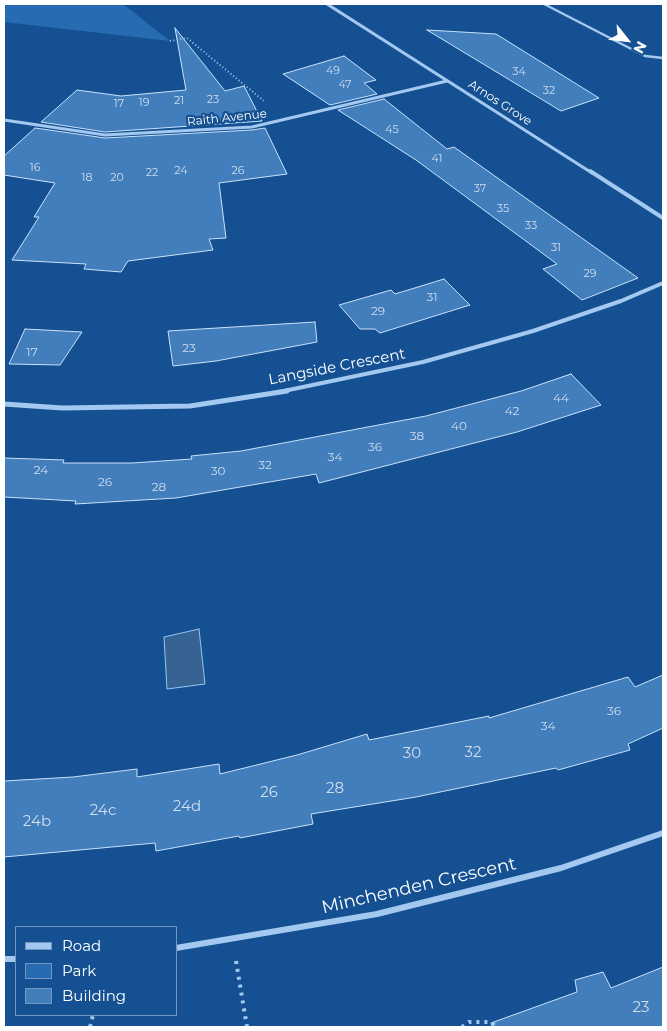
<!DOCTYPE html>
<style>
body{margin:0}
#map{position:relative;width:667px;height:1031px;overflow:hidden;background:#155192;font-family:Montserrat,sans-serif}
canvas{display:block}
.frame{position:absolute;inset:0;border:5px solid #fff;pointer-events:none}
.legend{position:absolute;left:15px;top:926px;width:162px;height:90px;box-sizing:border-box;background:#155192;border:1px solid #7397be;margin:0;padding:6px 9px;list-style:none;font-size:15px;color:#fff}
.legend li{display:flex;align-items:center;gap:10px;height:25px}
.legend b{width:25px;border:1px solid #7397be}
.north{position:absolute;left:602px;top:15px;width:50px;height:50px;-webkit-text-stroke:4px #155192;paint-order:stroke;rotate:119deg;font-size:14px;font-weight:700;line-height:20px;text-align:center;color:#fff}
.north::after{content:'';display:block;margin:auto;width:18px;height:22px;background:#fff;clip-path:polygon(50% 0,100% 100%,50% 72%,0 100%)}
</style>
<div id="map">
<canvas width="667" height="1031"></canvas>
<div class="frame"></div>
<ul class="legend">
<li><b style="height:6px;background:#a3c9f1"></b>Road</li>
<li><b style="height:14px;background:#276bb0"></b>Park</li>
<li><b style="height:14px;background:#427dbc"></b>Building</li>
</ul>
<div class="north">N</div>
</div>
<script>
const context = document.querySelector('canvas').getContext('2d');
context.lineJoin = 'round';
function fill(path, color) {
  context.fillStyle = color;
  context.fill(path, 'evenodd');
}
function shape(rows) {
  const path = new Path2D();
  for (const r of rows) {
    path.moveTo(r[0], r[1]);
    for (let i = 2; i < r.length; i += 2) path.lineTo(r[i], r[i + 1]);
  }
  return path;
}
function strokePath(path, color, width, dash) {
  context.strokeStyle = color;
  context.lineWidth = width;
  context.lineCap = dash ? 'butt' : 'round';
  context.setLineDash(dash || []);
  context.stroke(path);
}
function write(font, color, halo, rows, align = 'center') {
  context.font = font + ' Montserrat,sans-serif';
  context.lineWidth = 4.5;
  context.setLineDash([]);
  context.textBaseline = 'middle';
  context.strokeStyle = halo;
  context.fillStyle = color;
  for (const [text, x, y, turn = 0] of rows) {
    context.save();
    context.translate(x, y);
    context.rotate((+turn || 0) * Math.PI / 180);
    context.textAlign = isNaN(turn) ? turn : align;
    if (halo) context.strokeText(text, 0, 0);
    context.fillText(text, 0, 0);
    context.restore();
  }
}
const green = shape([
 [4,4,123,4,170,41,4,22]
]);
const water = shape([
 [199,629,205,684,167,689,164,637,199,629]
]);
const building = shape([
 [175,28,225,91,244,86,262,121,105,132,41,122,77,90,121,96,186,90,175,28],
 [427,30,496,34,599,98,561,111,427,30],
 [344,56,376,80,364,83,377,94,330,105,283,74,344,56],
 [384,99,447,149,454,147,638,278,582,300,543,269,557,264,416,160,338,110,384,99],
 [35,128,105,138,252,130,265,128,287,174,219,183,226,238,209,239,213,250,128,261,121,272,84,269,86,264,12,260,39,217,34,217,55,183,4,175,4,156,35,128],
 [444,279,470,305,380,333,375,329,360,329,339,305,391,290,395,294,444,279],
 [315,322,317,342,216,361,173,366,168,331,315,322],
 [25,329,82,332,60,365,9,364,25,329],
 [571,374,601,405,517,432,319,483,316,474,176,498,75,504,76,501,4,497,4,458,64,460,63,463,132,463,192,459,191,456,241,451,426,416,521,391,571,374],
 [663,675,663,728,628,744,630,750,558,770,556,768,416,797,311,814,313,824,240,838,239,836,156,851,155,843,4,857,4,781,73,777,137,769,137,777,219,764,220,774,297,755,367,734,369,740,489,716,489,718,628,677,635,687,663,675],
 [663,967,663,1027,492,1027,491,1023,577,992,575,980,603,972,611,988,663,967]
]);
const pathFar1 = shape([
 [170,41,187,38,264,101]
]);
const path = shape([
 [236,961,247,1027],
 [90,1027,93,1015],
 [462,1027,469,1022,490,1022,498,1027]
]);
const service = shape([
 [544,4,645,56,663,58]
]);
const minorFar3 = shape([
 [327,4,592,173],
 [4,120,105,135,252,127,447,81]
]);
const minorFar2 = shape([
 [590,171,663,218],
 [279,392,423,362,533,331,621,301,663,283]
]);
const minorFar1 = shape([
 [4,404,62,408,190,406,287,391]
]);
const minor = shape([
 [176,948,377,914,561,868,663,833],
 [4,959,16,959]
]);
const farNumbernames = [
 ["49",333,71],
 ["34",519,72],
 ["47",345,85],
 ["32",549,91],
 ["23",213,100],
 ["21",179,101],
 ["19",144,103],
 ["17",119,104],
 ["45",392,130],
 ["41",437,159],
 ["16",35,168],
 ["24",181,171],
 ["26",238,171],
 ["22",152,173],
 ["18",87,178],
 ["20",117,178],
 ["37",480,189],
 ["35",503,209],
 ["33",531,226],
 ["31",556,248],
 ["29",590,274]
];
const farStreetnames = [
 ["Arnos Grove",500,103,33],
 ["Raith Avenue",227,118,-6]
];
const numberNames = [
 ["31",432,297],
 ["29",378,311],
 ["23",189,348],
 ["17",32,352],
 ["44",561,398],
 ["42",512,411],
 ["40",459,426],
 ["38",417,436],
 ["36",375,447],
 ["34",335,457],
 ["32",265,465],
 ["24",41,470],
 ["30",218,471],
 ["26",105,482],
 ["28",159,487],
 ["36",614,711],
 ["34",548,726]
];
const streetNames = [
 ["Langside Crescent",337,367,-11]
];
const nearNumbernames = [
 ["32",473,753],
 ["30",412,754],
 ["28",335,789],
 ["26",269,793],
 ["24d",187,807],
 ["24c",103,811],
 ["24b",37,822],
 ["23",641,1008]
];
const nearStreetnames = [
 ["Minchenden Crescent",419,886,-13]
];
fill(green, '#276bb0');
fill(water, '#376392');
strokePath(water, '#95c5f4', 1);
fill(building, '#427dbc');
strokePath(building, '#cae2fc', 1);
strokePath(pathFar1, '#a3c9f1', 2, [1, 2.5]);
strokePath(path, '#a3c9f1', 4, [3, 5]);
strokePath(service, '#a3c9f1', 2.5);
strokePath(minorFar3, '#a3c9f1', 3);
strokePath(minorFar2, '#a3c9f1', 4);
strokePath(minorFar1, '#a3c9f1', 5);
strokePath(minor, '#a3c9f1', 6);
write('11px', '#d0deee', null, farNumbernames);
write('12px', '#fff', '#155192', farStreetnames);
write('12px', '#d0deee', null, numberNames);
write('15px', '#fff', '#155192', streetNames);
write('15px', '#d0deee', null, nearNumbernames);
write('18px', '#fff', '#155192', nearStreetnames);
</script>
